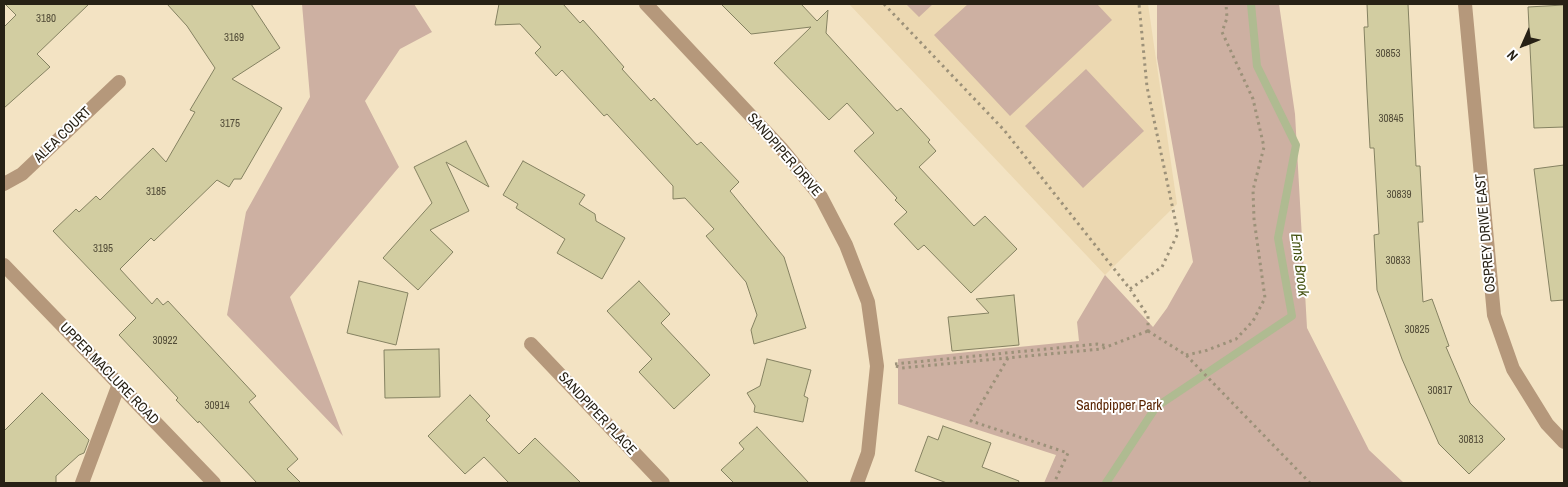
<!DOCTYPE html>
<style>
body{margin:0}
#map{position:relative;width:1568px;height:487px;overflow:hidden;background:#f3e3c3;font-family:"Archivo Narrow",sans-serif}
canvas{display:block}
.frame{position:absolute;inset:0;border:5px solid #272115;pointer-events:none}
.north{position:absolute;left:1498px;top:20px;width:50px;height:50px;-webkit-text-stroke:4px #fff;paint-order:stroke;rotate:226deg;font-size:14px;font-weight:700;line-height:20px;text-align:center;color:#272115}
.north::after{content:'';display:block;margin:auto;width:18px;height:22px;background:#272115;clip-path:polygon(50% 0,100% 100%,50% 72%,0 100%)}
</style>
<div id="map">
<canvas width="1568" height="487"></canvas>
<div class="frame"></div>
<div class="north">N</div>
</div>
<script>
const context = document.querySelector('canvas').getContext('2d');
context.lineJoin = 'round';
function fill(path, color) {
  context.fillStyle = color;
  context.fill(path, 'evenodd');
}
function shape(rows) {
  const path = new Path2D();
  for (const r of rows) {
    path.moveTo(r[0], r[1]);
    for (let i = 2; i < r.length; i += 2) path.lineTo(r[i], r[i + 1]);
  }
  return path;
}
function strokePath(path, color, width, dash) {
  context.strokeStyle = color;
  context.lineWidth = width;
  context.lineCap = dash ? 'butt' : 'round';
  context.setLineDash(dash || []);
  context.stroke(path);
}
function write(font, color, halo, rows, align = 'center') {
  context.font = font + ' "Archivo Narrow",sans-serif';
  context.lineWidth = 4;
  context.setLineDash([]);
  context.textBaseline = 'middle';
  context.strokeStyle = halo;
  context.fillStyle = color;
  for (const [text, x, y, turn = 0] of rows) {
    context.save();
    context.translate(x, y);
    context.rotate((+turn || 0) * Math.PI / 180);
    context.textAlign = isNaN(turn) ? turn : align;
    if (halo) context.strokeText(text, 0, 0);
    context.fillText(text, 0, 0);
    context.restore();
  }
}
const built = shape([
 [849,4,1148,4,1177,204,1105,275]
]);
const green = shape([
 [302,4,414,4,432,32,400,49,365,101,399,167,290,297,343,436,227,315,246,212,310,97],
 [906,4,933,4,919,17],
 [968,4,1097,4,1112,20,1010,116,934,35],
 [1157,4,1279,4,1295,114,1307,328,1369,450,1404,483,1044,483,1056,455,898,404,898,359,1079,341,1077,322,1105,275,1153,327,1167,308,1193,262,1157,58],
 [1086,69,1144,131,1083,188,1025,126]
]);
const stream = shape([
 [1106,483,1156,407,1292,316,1278,238,1296,145,1257,66,1251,4]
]);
const building = shape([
 [5,4,89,4,37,54,50,67,4,108,4,27,16,15,5,4],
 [167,4,251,4,280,48,232,79,282,108,241,179,234,179,229,187,217,180,154,241,151,238,120,269,152,304,157,298,163,305,168,301,256,396,249,402,298,459,287,469,301,483,257,483,199,421,198,423,176,400,178,398,119,335,136,318,53,231,76,209,79,212,96,196,100,200,153,148,166,162,195,112,190,110,215,68,187,26,167,4],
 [499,4,563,4,580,23,583,20,598,37,624,67,622,69,651,101,654,98,697,145,701,142,739,182,730,191,784,257,806,328,754,344,751,330,757,315,746,282,706,236,714,229,685,198,673,199,673,186,607,114,604,116,562,70,556,76,535,53,541,47,520,24,495,25,499,4],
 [721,4,801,4,817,21,828,10,826,33,897,111,901,108,930,140,928,142,936,151,919,167,974,226,985,216,1017,249,971,293,924,245,918,250,894,224,907,212,895,200,897,198,854,151,874,133,847,103,829,120,774,63,811,27,751,34,721,4],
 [1367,4,1408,4,1416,166,1420,166,1423,222,1418,222,1423,302,1432,299,1449,346,1446,347,1470,403,1505,439,1469,474,1439,444,1402,359,1377,290,1374,235,1379,234,1374,148,1370,148,1367,92,1364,27,1368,27,1367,4],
 [1564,5,1564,127,1534,128,1528,7,1564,5],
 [466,141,489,187,446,162,469,211,430,230,453,252,418,290,383,258,432,203,414,167,466,141],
 [523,161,585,195,579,204,595,214,596,221,625,238,602,279,557,253,565,239,516,208,518,204,503,195,523,161],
 [1564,165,1564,300,1551,301,1534,169,1564,165],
 [359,281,408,293,396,345,347,333,359,281],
 [639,281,670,314,661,323,710,375,674,409,639,372,652,359,607,311,639,281],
 [1014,295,1019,345,952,351,948,317,989,313,976,299,1014,295],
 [439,349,440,397,385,398,384,350,439,349],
 [767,359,811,370,804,396,808,398,803,422,754,412,755,406,747,393,760,386,767,359],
 [42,393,89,440,84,453,79,455,56,476,56,483,4,483,4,431,42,393],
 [470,395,490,416,486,420,519,454,535,438,581,483,509,483,484,457,465,474,428,436,470,395],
 [943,426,991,443,982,467,1019,481,1018,483,947,483,915,471,928,436,938,440,943,426],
 [757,427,809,483,734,483,721,470,744,449,739,443,757,427]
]);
const path = shape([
 [884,4,1004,130,1130,289,1148,316,1148,331],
 [1130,289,1162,267,1178,233,1147,87,1139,4],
 [1148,331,1186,355,1310,483],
 [1186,355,1205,351,1236,339,1253,321,1265,298,1254,219,1253,190,1264,147,1253,99,1222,32,1227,18,1226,4],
 [1008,358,971,421,1068,453,1054,483],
 [895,364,1097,344,1108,346],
 [896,366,902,368,1101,349,1148,331]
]);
const service = shape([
 [4,265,214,483],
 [82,483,119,384]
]);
const minor = shape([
 [646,4,781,148,821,197,846,245,868,302,877,366,868,453,857,483],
 [1465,4,1494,315,1513,369,1547,424,1564,442],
 [4,184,22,174,119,82],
 [531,344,663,483]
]);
const numberNames = [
 ["3180",46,19],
 ["3169",234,38],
 ["30853",1388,54],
 ["30845",1391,119],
 ["3175",230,124],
 ["3185",156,192],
 ["30839",1399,195],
 ["3195",103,249],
 ["30833",1398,261],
 ["30825",1417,330],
 ["30922",165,341],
 ["30817",1440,391],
 ["30914",217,406],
 ["30813",1471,440]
];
const streetNames = [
 ["ALEA COURT",63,135,-44],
 ["SANDPIPER DRIVE",784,155,49],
 ["OSPREY DRIVE EAST",1486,233,-95],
 ["UPPER MACLURE ROAD",109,374,46],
 ["SANDPIPER PLACE",597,414,47]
];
const parkNames = [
 ["Sandpipper Park",1119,406]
];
const waterNames = [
 ["Enns Brook",1299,265,83]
];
fill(built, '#ecd8b1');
fill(green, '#cdb0a2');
strokePath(stream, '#afbb91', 8);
fill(building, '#d2cda1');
strokePath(building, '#848161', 1);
strokePath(path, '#9c9179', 3, [2.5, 4]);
strokePath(service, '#b5987b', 14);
strokePath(minor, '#b5987b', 14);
write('11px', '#524c38', null, numberNames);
write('14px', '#272115', '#fff', streetNames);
write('14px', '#592402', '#fff', parkNames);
write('italic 15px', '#455312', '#fff', waterNames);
</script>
